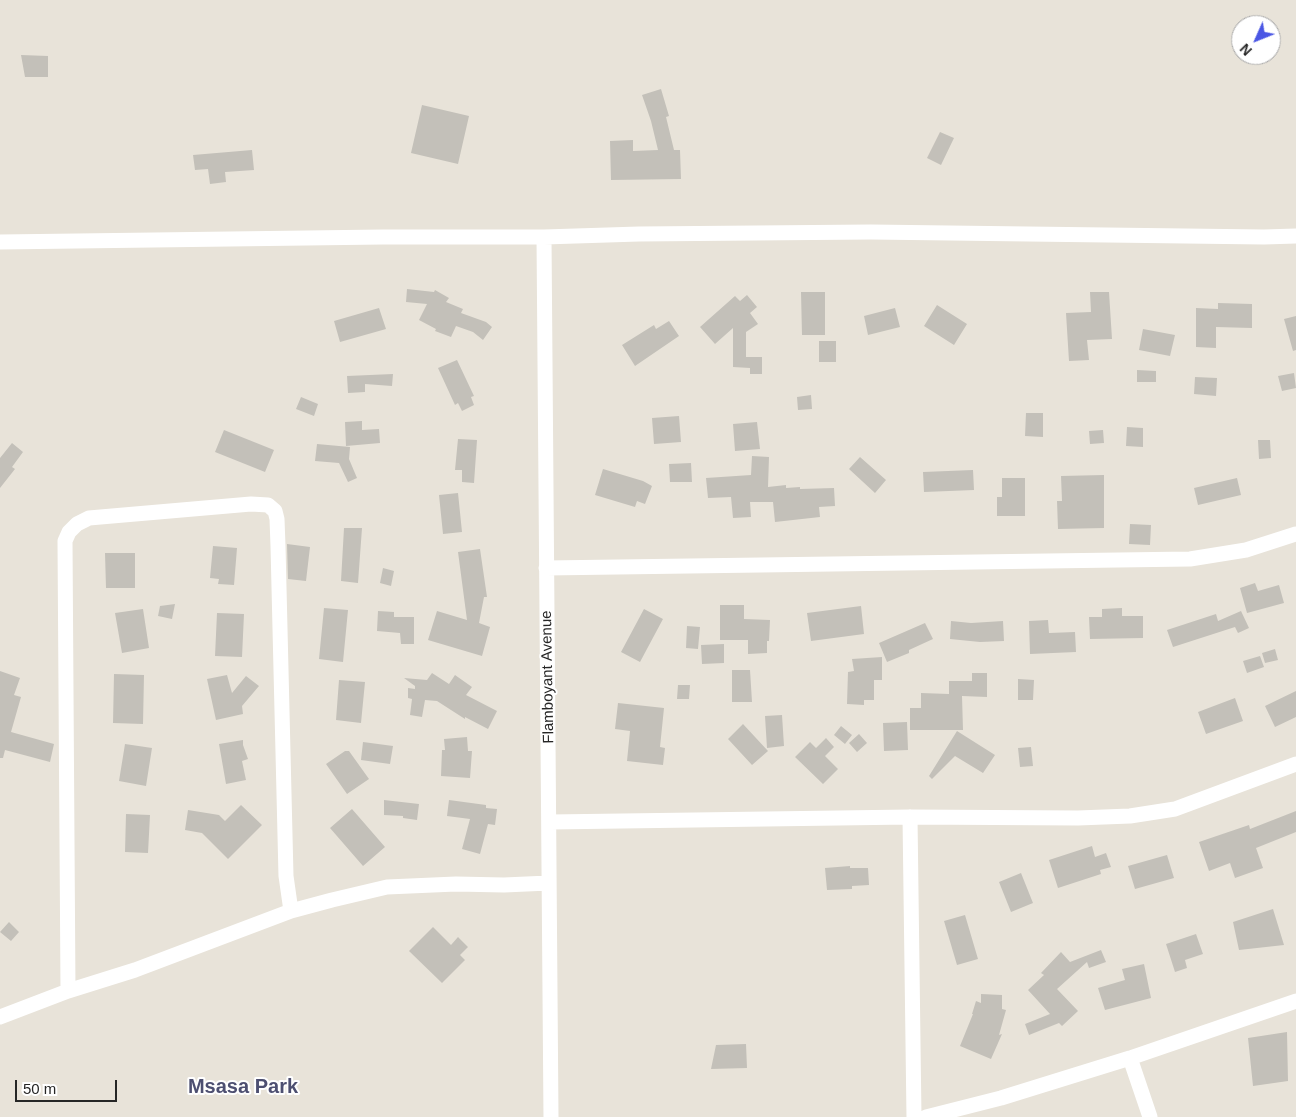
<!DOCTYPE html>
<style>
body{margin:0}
#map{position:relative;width:1296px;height:1117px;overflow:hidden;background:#e8e3d9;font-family:Arial,sans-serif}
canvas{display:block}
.north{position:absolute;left:1231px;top:15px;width:50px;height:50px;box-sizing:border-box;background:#fff;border:1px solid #a8a8a8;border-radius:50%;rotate:226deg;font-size:14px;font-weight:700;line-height:20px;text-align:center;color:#262626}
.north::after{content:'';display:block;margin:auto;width:18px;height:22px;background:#4a56e4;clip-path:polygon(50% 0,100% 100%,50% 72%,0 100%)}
.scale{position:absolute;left:15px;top:1080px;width:102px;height:22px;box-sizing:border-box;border:2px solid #262626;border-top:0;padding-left:6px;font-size:15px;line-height:18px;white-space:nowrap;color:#262626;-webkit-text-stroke:4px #fff;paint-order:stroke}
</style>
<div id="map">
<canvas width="1296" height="1117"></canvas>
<div class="north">N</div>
<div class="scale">50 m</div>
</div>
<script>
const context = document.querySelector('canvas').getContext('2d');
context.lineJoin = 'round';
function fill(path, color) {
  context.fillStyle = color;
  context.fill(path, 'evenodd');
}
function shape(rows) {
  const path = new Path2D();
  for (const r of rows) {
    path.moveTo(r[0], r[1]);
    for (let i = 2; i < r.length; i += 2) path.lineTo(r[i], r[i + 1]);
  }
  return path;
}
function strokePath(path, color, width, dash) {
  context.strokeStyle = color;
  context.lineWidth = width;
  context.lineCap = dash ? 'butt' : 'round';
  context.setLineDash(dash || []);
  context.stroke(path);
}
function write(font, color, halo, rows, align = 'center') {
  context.font = font + ' Arial,sans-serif';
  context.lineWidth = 4;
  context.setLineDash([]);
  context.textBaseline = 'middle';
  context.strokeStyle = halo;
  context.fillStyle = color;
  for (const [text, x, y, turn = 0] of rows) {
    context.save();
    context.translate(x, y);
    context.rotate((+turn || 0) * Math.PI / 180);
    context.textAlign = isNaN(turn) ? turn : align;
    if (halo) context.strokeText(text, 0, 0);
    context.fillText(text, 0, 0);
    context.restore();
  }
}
const building = shape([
 [21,55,48,56,48,77,25,77],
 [661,89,669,116,666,117,674,150,680,150,681,179,611,180,610,141,633,140,633,151,658,150,651,121,642,95],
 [422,105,469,116,458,164,411,153],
 [940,132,954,138,941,165,927,158],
 [252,150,254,170,225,172,226,182,210,184,208,169,195,170,193,155],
 [407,289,434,292,435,290,449,298,446,302,463,309,461,313,486,322,492,327,483,340,473,332,456,326,451,337,435,331,436,329,419,320,427,304,406,302],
 [801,292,825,292,825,335,802,335],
 [1090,292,1109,292,1112,339,1087,340,1089,360,1069,361,1066,313,1091,312],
 [747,295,757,307,750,313,758,324,746,332,746,357,762,357,762,374,750,374,750,368,733,367,733,328,715,344,700,327,735,296,740,301],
 [1218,303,1252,304,1252,328,1216,327,1216,348,1196,347,1196,308,1218,309],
 [937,305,967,324,954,345,924,326],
 [379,308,386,329,340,342,334,321],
 [895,308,900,327,868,335,864,316],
 [1296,316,1296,350,1293,351,1284,319],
 [669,321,679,336,635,366,622,345,654,325,656,329],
 [1143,329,1175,335,1170,356,1139,350],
 [819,341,836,341,836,362,819,362],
 [457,360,474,396,471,397,474,405,462,411,458,403,455,405,438,368],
 [1137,370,1156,371,1156,382,1137,382],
 [1294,373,1296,388,1282,391,1278,376],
 [393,374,392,386,365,384,365,392,348,393,347,376],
 [1195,377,1217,378,1216,396,1194,394],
 [811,395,812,409,798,410,797,397],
 [301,397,318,404,314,416,296,409],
 [1026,413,1043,413,1043,437,1025,436],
 [679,416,681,442,654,444,652,418],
 [362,421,362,430,379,429,380,443,346,446,345,422],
 [757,422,760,449,735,451,733,424],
 [1127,427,1143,428,1143,447,1126,446],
 [224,430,274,450,265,472,215,452],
 [1103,430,1104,443,1090,444,1089,431],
 [458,439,477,440,474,483,462,482,462,470,455,470],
 [1258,440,1270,440,1271,458,1259,459],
 [12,443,23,452,12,467,15,469,0,488,0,458],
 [317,444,350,447,349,459,357,478,348,482,339,463,315,461],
 [752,456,769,457,768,487,786,485,786,488,800,487,800,489,834,488,835,506,819,507,820,517,775,522,773,502,750,502,751,517,733,518,731,497,708,498,706,478,751,475],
 [860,457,886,480,875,493,849,469],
 [691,463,692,482,670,482,669,464],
 [603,469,643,481,652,486,645,504,637,501,635,507,595,495],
 [973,470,974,490,924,492,923,472],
 [1104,475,1104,528,1058,529,1057,501,1062,501,1061,476],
 [1002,478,1025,478,1025,516,997,516,997,497,1002,497],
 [1237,478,1241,495,1198,505,1194,488],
 [458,493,462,532,443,534,439,495],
 [1130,524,1151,525,1150,545,1129,544],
 [344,528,362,528,358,583,341,581],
 [287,544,310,547,306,581,288,579],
 [213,546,237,548,234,585,218,584,219,579,210,578],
 [480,549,487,597,484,597,479,623,490,627,482,656,428,640,437,611,467,620,458,552],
 [105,553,135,553,135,588,106,588],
 [383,568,394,571,391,586,380,583],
 [1255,583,1258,591,1279,585,1284,603,1247,613,1240,588],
 [175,604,172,619,158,616,160,606],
 [720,605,744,605,744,619,770,620,769,641,767,641,767,653,748,654,748,640,720,640],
 [861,606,864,634,811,641,807,613],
 [324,608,348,610,343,662,319,659],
 [1122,608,1122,616,1143,616,1143,638,1090,639,1089,617,1102,617,1102,609],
 [143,609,149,648,122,653,115,613],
 [644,609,663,619,640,662,621,652],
 [378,611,394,612,394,617,414,617,414,644,401,644,400,633,377,631],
 [1241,611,1249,628,1238,633,1235,627,1173,647,1167,630,1216,614,1218,621],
 [217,613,244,614,242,657,215,656],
 [1048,620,1049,633,1075,632,1076,652,1030,654,1029,621],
 [951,621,971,623,1003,621,1004,641,980,642,950,639],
 [925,623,933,639,909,650,909,653,887,662,879,643],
 [687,626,700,627,698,649,686,648],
 [724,644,724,663,702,664,701,645],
 [1275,649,1278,660,1265,663,1262,653],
 [1260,656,1264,667,1247,673,1243,661],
 [882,657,882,680,874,680,874,700,864,700,864,705,847,704,848,672,854,671,852,659],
 [732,670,750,670,752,702,732,702],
 [0,671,20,678,14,695,21,697,11,732,54,744,50,762,5,750,3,758,0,758],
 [432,673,449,684,455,675,472,687,466,695,497,711,488,729,465,717,465,719,437,701,425,700,422,717,410,715,412,699,408,698,408,688,415,689,415,686,404,678,427,680],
 [972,673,987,673,987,697,962,696,963,730,910,730,910,708,921,708,921,693,949,694,949,681,972,681],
 [114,674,144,675,143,724,113,723],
 [227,675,232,693,246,676,259,686,242,706,243,714,216,720,207,679],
 [1018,679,1034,680,1033,700,1018,700],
 [339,680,365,682,361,723,336,720],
 [678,685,690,685,689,699,677,699],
 [1296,691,1296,717,1275,727,1265,706],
 [1235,698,1243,721,1206,734,1198,712],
 [618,703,664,708,660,747,665,748,663,765,627,761,630,731,615,729],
 [782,715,784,746,767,748,765,716],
 [907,722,908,750,884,751,883,723],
 [743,724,768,751,752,765,728,739],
 [841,726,852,735,845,744,834,735],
 [957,731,995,755,983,773,955,756,932,779,929,776],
 [859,734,867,743,857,752,849,743],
 [467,737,468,751,472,751,470,778,441,776,442,750,445,750,444,739],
 [826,738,834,747,825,756,838,769,823,784,795,757,810,742,816,748],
 [243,740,243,745,248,759,242,761,246,780,226,784,219,744],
 [363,742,393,746,390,764,361,760],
 [125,744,152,748,146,786,119,781],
 [1031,747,1033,766,1020,767,1018,748],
 [345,751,349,751,369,779,347,794,326,764],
 [384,800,419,804,417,820,403,818,403,816,384,815],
 [449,800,486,805,486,808,497,809,495,825,488,824,480,854,462,849,470,819,447,816],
 [241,805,262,825,228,859,202,833,185,830,188,810,219,815,225,821],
 [352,809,385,847,363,866,330,828],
 [1296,811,1296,832,1256,848,1263,868,1235,878,1230,863,1209,871,1199,842,1249,825,1250,829],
 [126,814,150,815,148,853,125,852],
 [1092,846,1095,857,1106,853,1111,867,1100,870,1101,874,1058,888,1049,860],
 [1167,855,1174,878,1135,889,1128,866],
 [850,866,850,868,868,868,869,885,852,886,852,889,827,890,825,868],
 [1021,873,1033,903,1011,912,999,882],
 [1273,909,1284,945,1239,950,1233,922],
 [965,915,978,959,957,965,944,921],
 [9,922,19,932,11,941,0,932],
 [433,927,451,945,458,937,468,947,460,955,465,960,442,983,409,951],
 [1196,934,1203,954,1185,960,1187,968,1175,972,1166,944],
 [1101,950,1106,962,1089,968,1087,962,1057,989,1078,1011,1062,1026,1059,1023,1029,1035,1025,1024,1050,1014,1028,990,1044,975,1041,973,1061,952,1070,962],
 [1144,964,1151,998,1105,1010,1098,988,1125,980,1122,969],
 [981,994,1002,995,1002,1009,1006,1010,999,1035,1002,1034,991,1059,960,1046,973,1014,972,1014,976,1001,981,1003],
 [1287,1032,1288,1081,1253,1086,1248,1038],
 [746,1044,747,1068,711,1069,716,1045]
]);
const minor = shape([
 [544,237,551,1117],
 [0,242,383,237,544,237,639,234,871,232,1264,237,1296,236],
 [546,568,1190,559,1246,550,1296,534],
 [910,817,914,1117],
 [550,822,910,817,1078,818,1130,816,1175,809,1296,764],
 [68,991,65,541,69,532,77,524,89,518,251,504,268,505,275,511,277,519,278,546,286,876,291,911],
 [0,1017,68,991,135,970,291,911,332,900,387,887,456,884,504,885,549,883],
 [1130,1058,1150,1117],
 [926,1117,1001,1098,1130,1058,1296,1001]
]);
const streetNames = [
 ["Flamboyant Avenue",548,677,-91]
];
const districtNames = [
 ["Msasa Park",243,1087]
];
fill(building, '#c3c0b9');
strokePath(minor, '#fff', 15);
write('15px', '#262626', '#fff', streetNames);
write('bold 20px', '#4d4f71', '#fff', districtNames);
</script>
